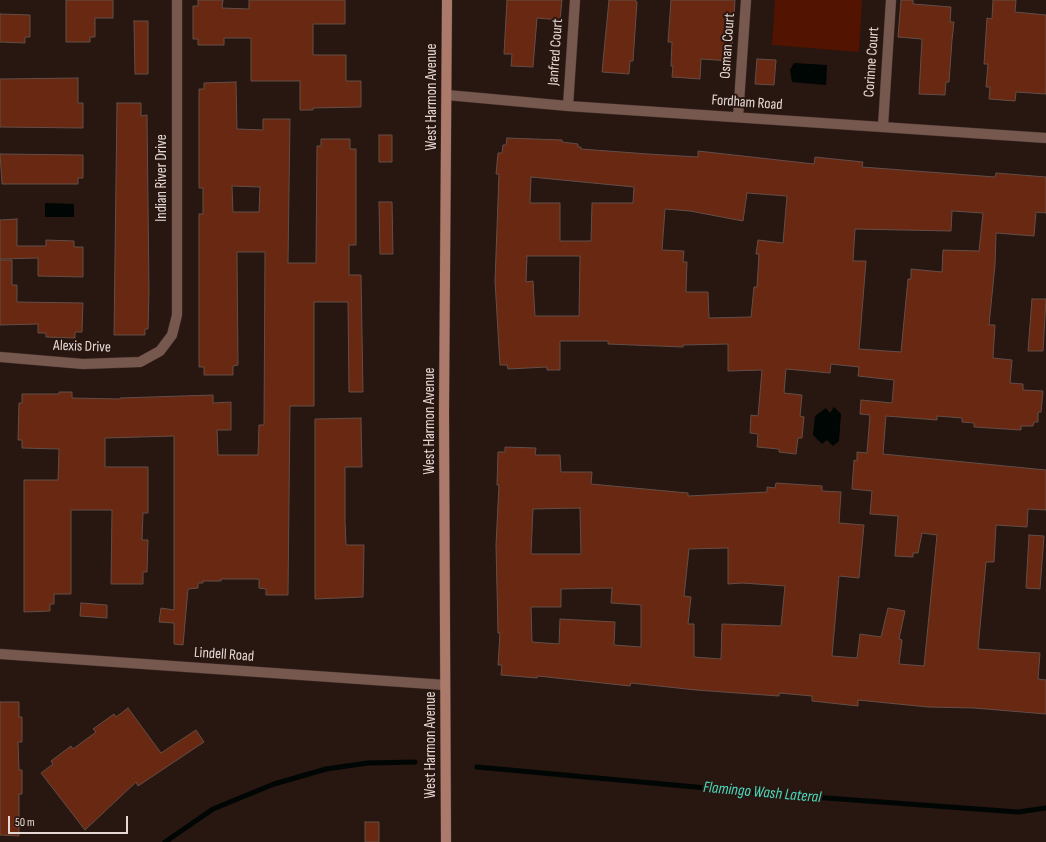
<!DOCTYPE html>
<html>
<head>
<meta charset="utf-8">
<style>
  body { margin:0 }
  #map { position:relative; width:1046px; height:842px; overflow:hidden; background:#281610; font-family:"Sofia Sans Condensed",sans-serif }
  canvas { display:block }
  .scale { position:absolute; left:8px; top:816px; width:120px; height:18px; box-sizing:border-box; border:2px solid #e6d9d5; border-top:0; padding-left:5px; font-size:12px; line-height:14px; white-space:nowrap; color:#e6d9d5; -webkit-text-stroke:3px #281610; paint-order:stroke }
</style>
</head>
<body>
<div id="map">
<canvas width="1046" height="842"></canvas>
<div class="scale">50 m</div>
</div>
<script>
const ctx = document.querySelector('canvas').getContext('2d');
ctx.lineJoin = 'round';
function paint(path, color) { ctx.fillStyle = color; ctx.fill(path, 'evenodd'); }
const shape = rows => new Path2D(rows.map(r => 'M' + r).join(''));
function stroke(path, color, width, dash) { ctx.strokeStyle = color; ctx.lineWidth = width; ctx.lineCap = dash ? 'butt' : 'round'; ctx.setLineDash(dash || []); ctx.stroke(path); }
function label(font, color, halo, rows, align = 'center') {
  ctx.font = font + ' "Sofia Sans Condensed",sans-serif'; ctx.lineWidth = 4; ctx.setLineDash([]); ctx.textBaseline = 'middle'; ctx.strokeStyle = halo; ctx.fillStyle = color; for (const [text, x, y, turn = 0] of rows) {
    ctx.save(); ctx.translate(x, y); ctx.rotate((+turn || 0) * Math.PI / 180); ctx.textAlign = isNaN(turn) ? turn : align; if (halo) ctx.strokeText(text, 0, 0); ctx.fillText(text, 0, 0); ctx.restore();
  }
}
const green = shape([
  [775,0,862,0,859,52,772,45]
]);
const water = shape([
  [794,63,827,65,826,85,792,82,790,70],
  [45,203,74,204,74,217,45,217],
  [834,407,841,414,839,441,833,446,827,440,822,444,813,435,815,416,826,408,830,413]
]);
const stream = shape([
  [477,767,772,794,1018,812,1046,808],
  [165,842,213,809,274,784,326,769,368,763,415,762]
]);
const building = shape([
  [66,0,113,0,113,18,95,18,95,37,90,37,90,42,66,42,66,0],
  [198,0,223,0,222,8,249,9,249,0,345,0,345,24,313,24,313,55,346,55,346,81,361,81,361,107,313,108,313,110,300,110,300,81,251,81,251,38,224,38,224,45,198,45,198,39,193,39,193,6,198,6,198,0],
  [507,0,562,0,560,20,537,18,533,67,511,66,512,54,504,54,507,0],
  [609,0,635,0,637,2,633,61,630,61,629,74,602,72,609,0],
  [671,0,735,0,731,61,701,59,700,79,672,77,673,66,671,66,672,42,668,42,671,0],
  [901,0,913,0,913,4,951,7,950,22,954,22,952,40,949,82,946,82,945,95,919,94,922,39,898,37,901,0],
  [993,0,1016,0,1015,12,1046,15,1046,94,1016,92,1015,101,989,99,990,87,986,87,988,64,984,64,987,18,992,19,993,0],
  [0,14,30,15,30,37,25,37,25,43,0,42,0,14],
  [134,21,148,21,148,74,135,74,134,21],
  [757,59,776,60,774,85,755,84,757,59],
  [78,78,78,103,83,103,83,128,0,127,0,79,78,78],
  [236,82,237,129,263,130,263,119,290,119,288,263,316,263,317,146,321,146,321,139,350,139,350,149,356,149,356,245,349,245,349,275,361,275,363,392,349,392,348,302,314,302,314,406,290,406,288,595,266,595,266,589,259,588,259,579,221,579,221,581,203,581,203,583,198,583,198,588,188,589,183,645,174,644,174,623,159,622,161,608,174,610,174,436,105,438,105,467,148,467,148,513,143,513,142,540,148,540,147,572,143,572,143,584,111,584,112,510,71,510,71,594,54,594,54,604,50,604,50,611,24,612,24,480,58,480,59,449,22,448,22,440,18,440,19,403,22,403,22,394,59,394,59,392,72,392,72,398,120,399,120,398,213,395,213,403,231,402,231,430,217,430,218,455,258,455,259,425,264,425,265,252,237,252,238,365,233,366,233,375,204,375,204,367,199,367,199,214,203,214,203,188,199,188,199,89,204,89,204,83,236,82],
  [232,186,260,187,259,212,233,212,232,186],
  [117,103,141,103,141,116,147,115,149,292,148,329,145,329,145,335,114,335,117,103],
  [379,135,392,135,392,162,379,162,379,135],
  [507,138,562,140,562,142,578,144,578,147,581,147,581,149,648,154,698,157,698,151,814,164,815,157,863,162,862,167,995,177,996,173,1046,177,1046,213,1036,212,1034,236,996,233,995,265,989,325,995,325,993,358,1012,360,1010,383,1023,384,1023,390,1043,391,1041,412,1038,412,1038,422,1034,422,1033,426,1021,426,1021,430,974,427,974,423,962,422,962,418,937,416,937,420,886,416,883,454,1046,470,1046,510,1028,509,1027,527,996,525,994,562,986,562,978,649,1040,653,1038,679,1046,680,1046,714,974,708,928,707,858,700,858,706,812,701,812,696,779,693,779,696,696,690,631,683,630,686,538,676,537,678,501,675,502,665,498,665,500,633,498,633,496,545,499,485,497,485,498,452,505,452,505,447,536,448,535,455,560,455,561,472,592,472,591,484,688,493,688,496,767,492,767,487,775,488,776,483,822,486,822,491,841,492,839,523,864,525,859,578,839,576,832,656,857,658,860,634,881,637,888,608,905,611,899,639,902,640,899,664,924,666,937,535,922,533,918,553,913,553,913,557,895,556,898,516,870,514,872,491,852,489,854,460,857,461,857,452,867,453,870,415,860,414,861,400,892,403,894,380,858,376,859,367,831,364,830,373,786,369,784,393,802,395,800,416,804,417,802,438,798,438,796,454,779,452,779,449,757,447,758,434,750,433,751,415,758,416,762,370,728,371,728,344,683,345,683,347,608,344,608,341,560,341,560,370,547,370,547,367,508,369,507,365,500,365,495,281,499,174,496,174,498,153,502,153,503,145,506,145,507,138],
  [531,177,634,187,633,203,592,203,591,241,560,241,560,203,530,203,531,177],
  [747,193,787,196,783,243,758,240,756,254,759,254,757,287,754,287,751,317,709,318,708,292,686,292,687,262,683,262,684,251,662,250,665,209,690,211,743,221,747,193],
  [952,211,983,213,979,251,943,250,942,272,911,269,911,279,908,279,901,352,859,349,866,261,853,261,855,229,951,231,952,211],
  [527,256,580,256,579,316,535,316,533,281,526,282,527,256],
  [580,508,581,554,531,554,533,509,580,508],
  [728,548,728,584,742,583,785,586,781,626,722,624,721,659,694,657,694,624,688,624,691,597,684,596,689,549,728,548],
  [612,588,611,603,641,605,641,647,614,645,615,622,560,619,559,644,532,642,531,607,561,607,561,589,612,588],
  [0,154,83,155,83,178,78,178,78,184,2,184,0,154],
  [379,202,392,202,393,254,380,254,379,202],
  [17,219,17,246,46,246,46,240,74,241,74,247,83,247,83,277,38,276,38,258,0,259,0,220,17,219],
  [0,260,12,260,12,285,17,285,17,302,83,303,82,332,75,332,75,338,46,337,46,333,38,333,38,324,0,325,0,260],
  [1032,299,1046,299,1043,351,1028,351,1032,299],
  [361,418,362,467,345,467,345,521,346,545,364,545,363,597,315,599,315,419,361,418],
  [1029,535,1044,536,1040,589,1026,588,1029,535],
  [81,603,107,605,107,618,80,616,81,603],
  [0,702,19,702,19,717,22,717,22,742,18,742,19,770,22,770,22,794,19,794,19,836,0,835,0,702],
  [128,708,161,753,196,730,204,742,138,786,136,782,85,830,41,773,53,764,51,761,71,746,73,749,96,732,93,729,114,714,116,717,128,708],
  [365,822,379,822,379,842,365,842,365,822]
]);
const minor = shape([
  [447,95,568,106,1046,138],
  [568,106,575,0],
  [738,117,746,0],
  [883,126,891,0],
  [0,357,83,364,140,362,160,351,172,335,177,315,177,0]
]);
const tertiary = shape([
  [0,654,445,685]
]);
const secondary = shape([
  [446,842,444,412,447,0]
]);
const streetNames = [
  ["Osman Court",728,46,-86],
  ["Janfred Court",556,52,-86],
  ["Corinne Court",872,62,-86],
  ["West Harmon Avenue",432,97,-90],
  ["Fordham Road",747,103,4],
  ["Indian River Drive",162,178,-90],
  ["Alexis Drive",82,347,2],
  ["West Harmon Avenue",430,421,-90],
  ["Lindell Road",224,655,4],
  ["West Harmon Avenue",431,745,-90]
];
const waterNames = [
  ["Flamingo Wash Lateral",762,793,5]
];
paint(green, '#521300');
paint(water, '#000604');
stroke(stream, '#000604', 5);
paint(building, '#692811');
stroke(building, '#634e47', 1);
stroke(minor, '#43312c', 11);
stroke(tertiary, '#43312c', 11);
stroke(secondary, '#43312c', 11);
stroke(minor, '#77584e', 10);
stroke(tertiary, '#77584e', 10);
stroke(secondary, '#ac7a6a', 10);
label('15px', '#e6d9d5', '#281610', streetNames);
label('italic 16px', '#49dbbf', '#281610', waterNames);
</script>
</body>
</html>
